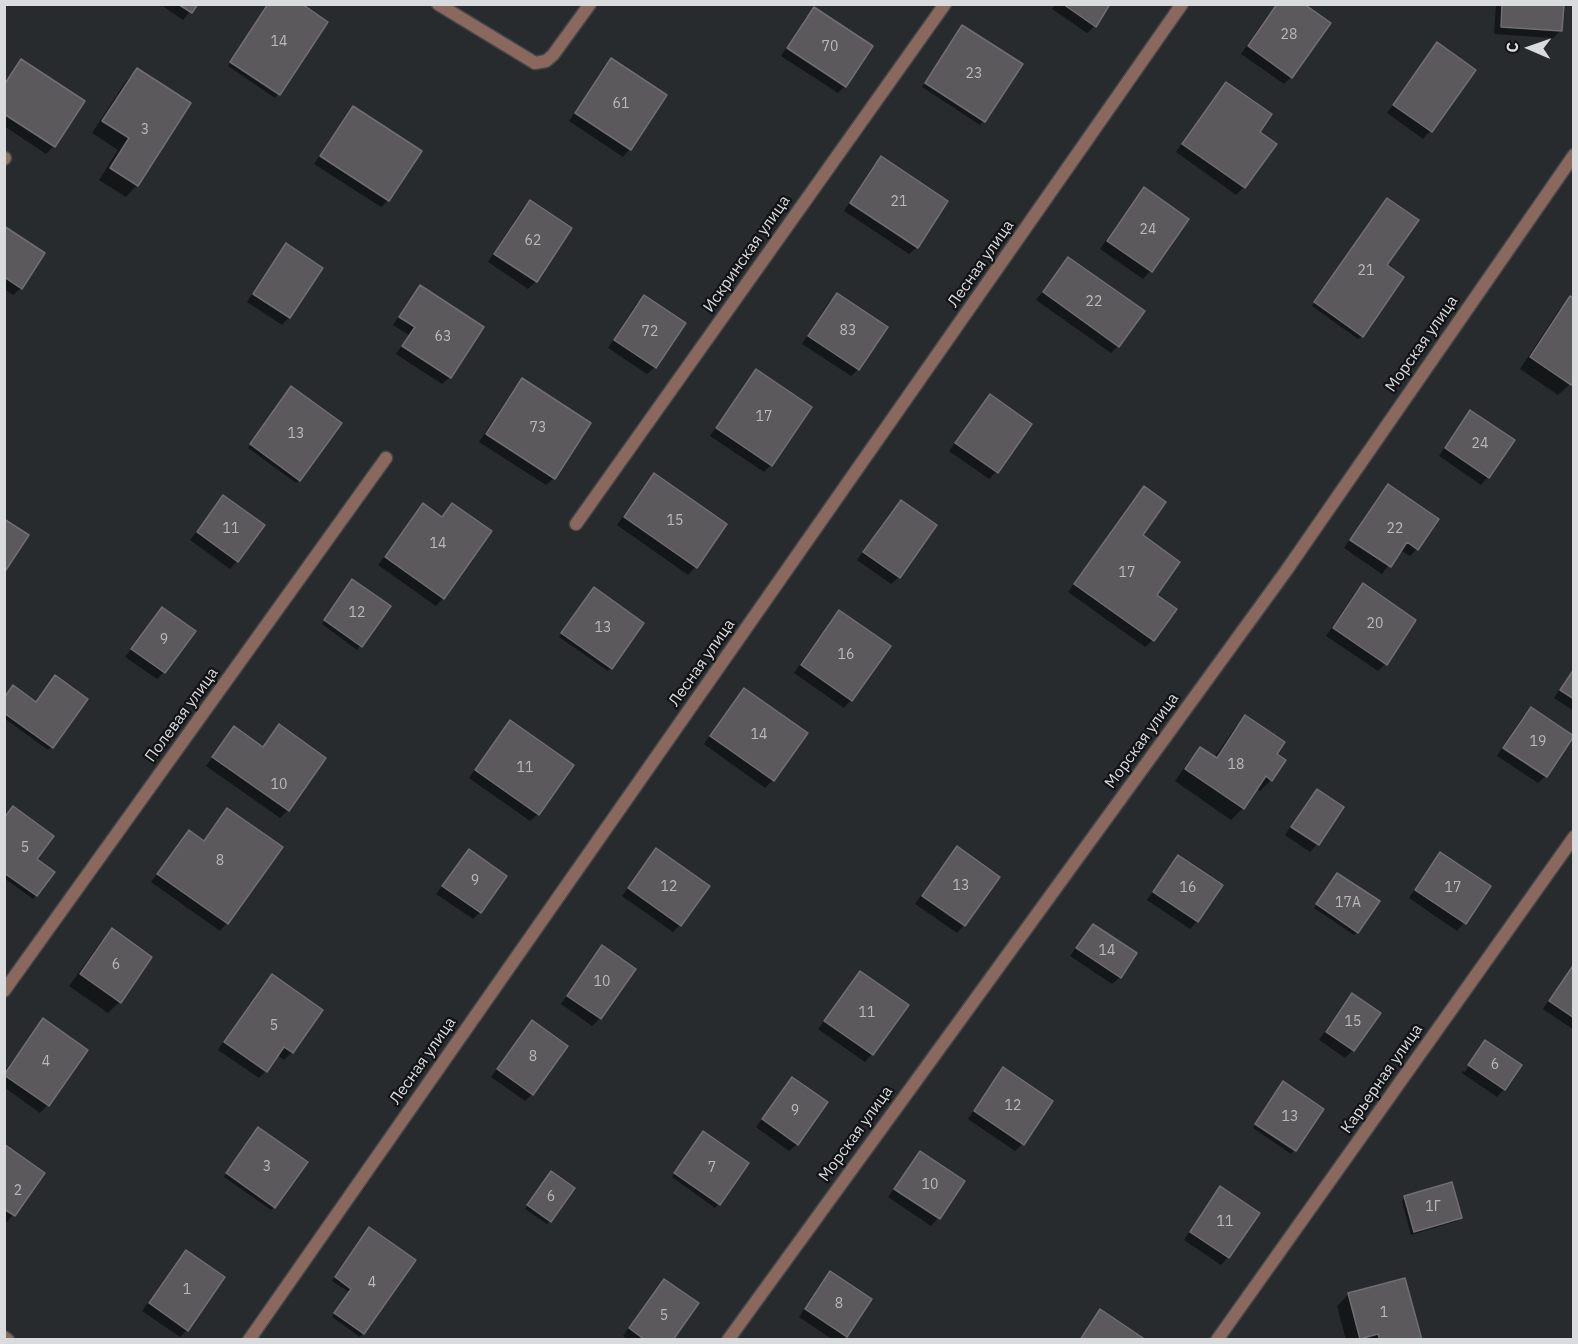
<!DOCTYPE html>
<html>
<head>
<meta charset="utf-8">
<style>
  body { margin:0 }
  #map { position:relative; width:1578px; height:1344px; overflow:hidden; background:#272b2e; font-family:"IBM Plex Sans",sans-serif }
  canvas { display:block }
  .frame { position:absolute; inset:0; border:6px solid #d9dbdd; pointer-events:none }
  .north { position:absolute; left:1500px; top:18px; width:60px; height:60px; -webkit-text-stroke:4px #111314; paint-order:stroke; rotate:272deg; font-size:16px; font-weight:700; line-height:24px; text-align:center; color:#d9dbdd }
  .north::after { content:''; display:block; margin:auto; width:21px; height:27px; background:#d9dbdd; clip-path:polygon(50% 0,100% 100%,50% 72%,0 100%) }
</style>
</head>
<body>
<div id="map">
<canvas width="1578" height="1344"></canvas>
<div class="frame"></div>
<div class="north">С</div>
</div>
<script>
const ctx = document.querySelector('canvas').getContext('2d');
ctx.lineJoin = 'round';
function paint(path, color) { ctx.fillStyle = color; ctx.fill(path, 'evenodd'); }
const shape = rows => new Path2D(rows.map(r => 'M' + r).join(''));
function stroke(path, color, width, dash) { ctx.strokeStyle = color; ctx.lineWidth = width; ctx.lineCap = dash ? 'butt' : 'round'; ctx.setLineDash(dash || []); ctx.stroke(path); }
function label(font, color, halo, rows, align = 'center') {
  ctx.font = font + ' "IBM Plex Sans",sans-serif'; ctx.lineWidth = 4.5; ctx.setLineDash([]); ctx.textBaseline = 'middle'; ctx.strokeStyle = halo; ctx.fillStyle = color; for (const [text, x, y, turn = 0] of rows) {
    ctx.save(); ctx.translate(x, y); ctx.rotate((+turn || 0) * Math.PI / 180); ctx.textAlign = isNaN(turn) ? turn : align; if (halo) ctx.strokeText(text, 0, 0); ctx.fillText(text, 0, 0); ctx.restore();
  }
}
const shadow = shape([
  [160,4,196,4,183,20],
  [269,4,326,22,275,98,228,66],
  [1055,4,1109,4,1095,26,1087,33,1052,9],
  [1276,4,1301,4,1291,77,1284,84,1241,54],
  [1496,4,1562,4,1561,30,1553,38,1494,34],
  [814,9,845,86,838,93,781,56,806,17],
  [959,30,1021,65,980,125,922,87],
  [1437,44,1474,70,1430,131,1423,139,1387,113,1430,51],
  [611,60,630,149,623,157,569,121,604,67],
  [21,61,83,101,54,146,46,154,4,126,4,83],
  [137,70,137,185,126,197,99,180,118,150,92,133,126,81],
  [1226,84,1258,132,1244,187,1236,195,1176,152,1219,91],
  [353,107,388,200,381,207,314,164,346,115],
  [881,158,917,247,909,254,844,211,873,166],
  [1144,189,1187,220,1150,271,1143,279,1100,249,1136,197],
  [530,202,570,228,536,281,528,289,488,262,522,209],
  [1384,203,1385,265,1362,336,1358,339,1312,306],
  [4,228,21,288,13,295,4,289],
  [286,245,289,317,282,325,247,302,279,253],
  [1068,259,1118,346,1111,353,1036,300],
  [420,287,450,377,442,384,396,354,409,335,393,325,413,295],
  [837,295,858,369,851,376,802,344,829,302],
  [644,297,655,367,647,374,608,348,636,304],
  [1571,298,1570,384,1558,395,1520,369,1559,310],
  [756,370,771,465,764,472,710,436,749,378],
  [522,380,554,478,546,485,479,442,515,387],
  [288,392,299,480,296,483,248,448],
  [990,396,996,472,989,479,949,451,983,403],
  [1471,412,1488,477,1481,485,1439,456,1463,420],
  [654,474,725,525,695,567,688,575,617,525,647,482],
  [1388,486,1417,549,1410,556,1400,550,1382,574,1344,548,1380,494],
  [1144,488,1141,536,1155,595,1153,640,1145,647,1068,592,1136,495],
  [224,497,237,561,230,569,190,540],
  [901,502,899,577,891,584,857,560,893,509],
  [423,505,441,518,452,505,443,598,436,606,378,565,416,513],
  [349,585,388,607,357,650,322,624],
  [1363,585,1385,664,1378,671,1326,636,1355,593],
  [591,592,611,668,608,671,559,637],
  [162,609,164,672,157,679,125,657],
  [839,612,889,647,851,700,844,708,794,673,832,619],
  [1574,668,1574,711,1554,698],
  [744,690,773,780,765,788,704,744,737,698],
  [4,699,51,747,48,750,4,718],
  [1531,709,1546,776,1538,783,1497,756,1523,716],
  [1245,717,1275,754,1271,780,1260,791,1256,789,1243,808,1231,820,1175,781,1189,761,1200,749,1214,758,1234,729],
  [510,722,538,814,530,821,469,778,503,730],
  [279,726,324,758,288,810,280,818,206,766,234,728,262,747],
  [1317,791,1342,808,1317,844,1310,852,1285,835,1310,798],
  [227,810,227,923,220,931,151,882,189,832,203,842],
  [4,819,35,860,53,872,33,899,4,878],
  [957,848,964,925,957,933,915,904,950,855],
  [469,850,480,912,473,919,436,894],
  [656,850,680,925,673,932,622,896],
  [1440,853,1489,886,1464,923,1457,931,1409,898,1433,861],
  [1179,857,1221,885,1197,921,1190,929,1147,900,1171,864],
  [1334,878,1357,932,1354,935,1314,908],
  [1093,925,1120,977,1112,984,1070,956],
  [112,930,119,1002,108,1013,69,986,101,942],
  [603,947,634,970,600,1018,592,1026,561,1004,595,955],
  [1574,962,1574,1030,1543,1009],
  [860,973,872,1054,865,1062,818,1029],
  [272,976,292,1052,284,1060,277,1055,267,1070,225,1040,264,983],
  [1353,995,1378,1013,1353,1050,1345,1058,1319,1040,1345,1002],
  [43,1020,86,1050,47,1105,40,1113,4,1087,4,1072],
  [532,1022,532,1094,525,1101,491,1077,524,1030],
  [223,1042,265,1072,259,1078,218,1050],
  [1485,1042,1504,1089,1497,1097,1462,1073,1463,1071,1465,1072,1481,1048,1479,1048],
  [1003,1069,1022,1144,1015,1151,968,1119,996,1077],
  [793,1079,797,1144,789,1151,756,1127],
  [1280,1087,1322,1109,1291,1154,1253,1128],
  [255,1132,274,1207,271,1210,224,1177],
  [700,1136,747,1163,715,1208,672,1177],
  [4,1146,43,1173,13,1215,6,1223,4,1221],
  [920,1152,963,1181,938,1218,931,1226,888,1197,913,1160],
  [548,1176,550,1221,547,1224,525,1209],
  [1221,1188,1257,1213,1228,1257,1221,1265,1184,1240,1213,1196],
  [1405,1197,1461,1218,1457,1221,1411,1235,1402,1201],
  [366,1232,414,1261,360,1337,332,1317,349,1292,332,1281],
  [186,1252,187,1330,180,1337,142,1311,179,1259],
  [831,1273,846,1336,842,1340,833,1340,799,1317,823,1281],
  [1404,1279,1420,1340,1346,1340,1337,1306,1348,1295],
  [664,1281,671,1340,628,1340,623,1336,657,1288],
  [1100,1311,1143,1340,1079,1340]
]);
const building = shape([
  [178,4,198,4,192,13,178,4],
  [268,4,302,4,328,22,280,95,230,62,268,4],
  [1063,4,1110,4,1096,27,1063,4],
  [1277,4,1304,4,1331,23,1292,78,1248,46,1277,4],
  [1502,4,1564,4,1562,31,1501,27,1502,4],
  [814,7,873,46,846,87,787,48,814,7],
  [962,25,1023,64,985,122,925,83,962,25],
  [1437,42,1476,70,1432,132,1393,105,1437,42],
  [611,58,667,95,631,150,575,113,611,58],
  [21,59,85,101,55,147,4,114,4,85,21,59],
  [137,68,191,103,138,186,110,168,129,138,102,121,137,68],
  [1226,82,1272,114,1260,132,1277,144,1245,188,1182,144,1226,82],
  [353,106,422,151,389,201,320,156,353,106],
  [881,156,948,201,918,248,850,203,881,156],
  [1144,187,1189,219,1152,272,1107,241,1144,187],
  [1387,198,1419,220,1387,265,1404,277,1363,337,1314,302,1387,198],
  [530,200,572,228,537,282,494,254,530,200],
  [4,226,45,253,22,289,4,277,4,226],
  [286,243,323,268,290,318,253,294,286,243],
  [1068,257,1145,311,1119,347,1043,292,1068,257],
  [420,285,484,327,451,378,402,346,415,327,399,317,420,285],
  [837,293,888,327,859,370,808,336,837,293],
  [644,295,686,323,656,368,614,340,644,295],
  [1570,296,1574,298,1574,381,1571,385,1530,357,1570,296],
  [756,369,812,407,772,466,716,428,756,369],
  [522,378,591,423,555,479,486,434,522,378],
  [291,386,342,423,300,481,250,444,291,386],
  [990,394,1032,424,998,473,955,443,990,394],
  [1470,410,1515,440,1489,478,1445,448,1470,410],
  [654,473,727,524,697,568,624,517,654,473],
  [1388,484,1439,519,1418,550,1407,542,1391,567,1350,540,1388,484],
  [1144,486,1166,502,1143,535,1180,562,1157,595,1177,609,1154,641,1074,584,1144,486],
  [223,495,265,525,238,562,197,532,223,495],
  [901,500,937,525,900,578,863,552,901,500],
  [423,503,442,517,452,503,492,531,444,599,385,557,423,503],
  [4,519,29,535,4,573,4,519],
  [352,579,391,606,362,647,324,620,352,579],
  [1363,583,1416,620,1387,665,1333,628,1363,583],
  [594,587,644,623,612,669,561,633,594,587],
  [162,607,196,631,165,673,131,649,162,607],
  [839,610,891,646,852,701,801,665,839,610],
  [1574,669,1574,699,1560,690,1574,669],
  [55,675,88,699,53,748,4,713,4,698,13,685,36,702,55,675],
  [744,688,808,733,774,781,710,736,744,688],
  [1531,707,1574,736,1547,777,1503,748,1531,707],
  [1245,715,1285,742,1277,754,1286,760,1272,781,1266,776,1244,809,1185,769,1200,747,1217,758,1245,715],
  [510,720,574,765,539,815,475,770,510,720],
  [279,724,326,758,289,811,212,757,234,726,263,747,279,724],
  [1317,789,1344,807,1319,845,1291,827,1317,789],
  [13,806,54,836,37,859,55,872,37,896,4,873,4,818,13,806],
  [227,808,283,847,228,924,157,874,189,830,204,841,227,808],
  [957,846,1000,877,965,926,922,896,957,846],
  [656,848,710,886,681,926,628,888,656,848],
  [469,849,507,876,481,913,442,886,469,849],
  [1440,852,1491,886,1466,924,1415,890,1440,852],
  [1178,855,1223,885,1198,922,1153,892,1178,855],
  [1337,873,1380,901,1358,933,1316,904,1337,873],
  [1093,924,1137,953,1121,978,1076,948,1093,924],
  [112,928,152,957,121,1003,80,974,112,928],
  [602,945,636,969,601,1019,567,996,602,945],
  [1574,964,1574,1018,1549,1001,1574,964],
  [860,971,909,1005,873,1055,824,1021,860,971],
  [272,974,323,1010,293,1053,284,1047,267,1072,224,1042,272,974],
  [1352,993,1381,1013,1354,1051,1326,1032,1352,993],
  [43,1018,88,1050,49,1106,4,1075,43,1018],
  [532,1020,568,1046,533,1095,497,1069,532,1020],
  [1485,1040,1522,1065,1505,1090,1468,1065,1485,1040],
  [1003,1067,1053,1101,1024,1145,974,1111,1003,1067],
  [792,1077,828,1102,798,1145,762,1119,792,1077],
  [1283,1081,1324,1109,1296,1151,1255,1124,1283,1081],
  [258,1127,308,1162,275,1208,226,1173,258,1127],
  [703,1131,749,1163,720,1205,674,1173,703,1131],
  [4,1144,45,1173,15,1216,4,1209,4,1144],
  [920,1151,965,1181,940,1219,894,1189,920,1151],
  [551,1171,575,1188,551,1222,527,1205,551,1171],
  [1452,1182,1462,1218,1414,1232,1404,1196,1452,1182],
  [1220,1186,1260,1213,1229,1258,1190,1232,1220,1186],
  [369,1227,416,1260,364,1334,334,1313,351,1289,335,1277,369,1227],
  [186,1250,225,1277,188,1331,149,1303,186,1250],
  [830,1271,872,1299,847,1337,805,1309,830,1271],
  [1405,1278,1422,1340,1380,1340,1378,1334,1360,1339,1348,1293,1405,1278],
  [664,1279,699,1303,673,1340,645,1340,629,1328,664,1279],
  [1100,1309,1146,1340,1080,1340,1100,1309]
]);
const minor = shape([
  [438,4,535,63,546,61,553,55,590,4],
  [4,159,5,158],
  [576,524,945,4],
  [4,991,386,458],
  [4,1337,8,1340],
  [249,1340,1182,4],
  [728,1340,1286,571,1574,155],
  [1217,1340,1574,837]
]);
const numberNames = [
  ["28",1289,35],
  ["14",279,42],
  ["70",830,47],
  ["23",974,74],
  ["61",621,104],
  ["3",145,130],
  ["21",899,202],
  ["24",1148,230],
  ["62",533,241],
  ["21",1366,271],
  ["22",1094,302],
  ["83",848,331],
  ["72",650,332],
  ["63",443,337],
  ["17",764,417],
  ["73",538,428],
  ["13",296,434],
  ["24",1480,444],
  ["15",675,521],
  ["11",231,529],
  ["22",1395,529],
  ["14",438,544],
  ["17",1127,573],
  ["12",357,613],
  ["20",1375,624],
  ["13",603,628],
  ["9",164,640],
  ["16",846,655],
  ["14",759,735],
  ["19",1538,742],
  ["18",1236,765],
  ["11",525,768],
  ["10",279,785],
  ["5",25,848],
  ["8",220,861],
  ["9",475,881],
  ["13",961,886],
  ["12",669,887],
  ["16",1188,888],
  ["17",1453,888],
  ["17А",1348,903],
  ["14",1107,951],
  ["6",116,965],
  ["10",602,982],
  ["11",867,1013],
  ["15",1353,1022],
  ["5",274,1026],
  ["8",533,1057],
  ["4",46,1062],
  ["6",1495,1065],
  ["12",1013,1106],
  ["9",795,1111],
  ["13",1290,1117],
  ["3",267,1167],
  ["7",712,1168],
  ["10",930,1185],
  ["2",18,1191],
  ["6",551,1197],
  ["1Г",1433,1207],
  ["11",1225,1222],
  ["4",372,1283],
  ["1",187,1290],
  ["8",839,1304],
  ["1",1384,1313],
  ["5",664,1316]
];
const streetNames = [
  ["Искринская улица",747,254,-55],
  ["Лесная улица",981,264,-55],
  ["Морская улица",1422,344,-55],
  ["Лесная улица",702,663,-55],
  ["Полевая улица",182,715,-54],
  ["Морская улица",1142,741,-54],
  ["Лесная улица",423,1061,-55],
  ["Карьерная улица",1382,1079,-55],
  ["Морская улица",856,1134,-54]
];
paint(shadow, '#0007');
paint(building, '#5c595d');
stroke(building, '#716e73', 1.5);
stroke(minor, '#43474a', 15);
stroke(minor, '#8a685e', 12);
label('14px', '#bababd', null, numberNames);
label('16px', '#d9dbdd', '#111314', streetNames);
</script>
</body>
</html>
